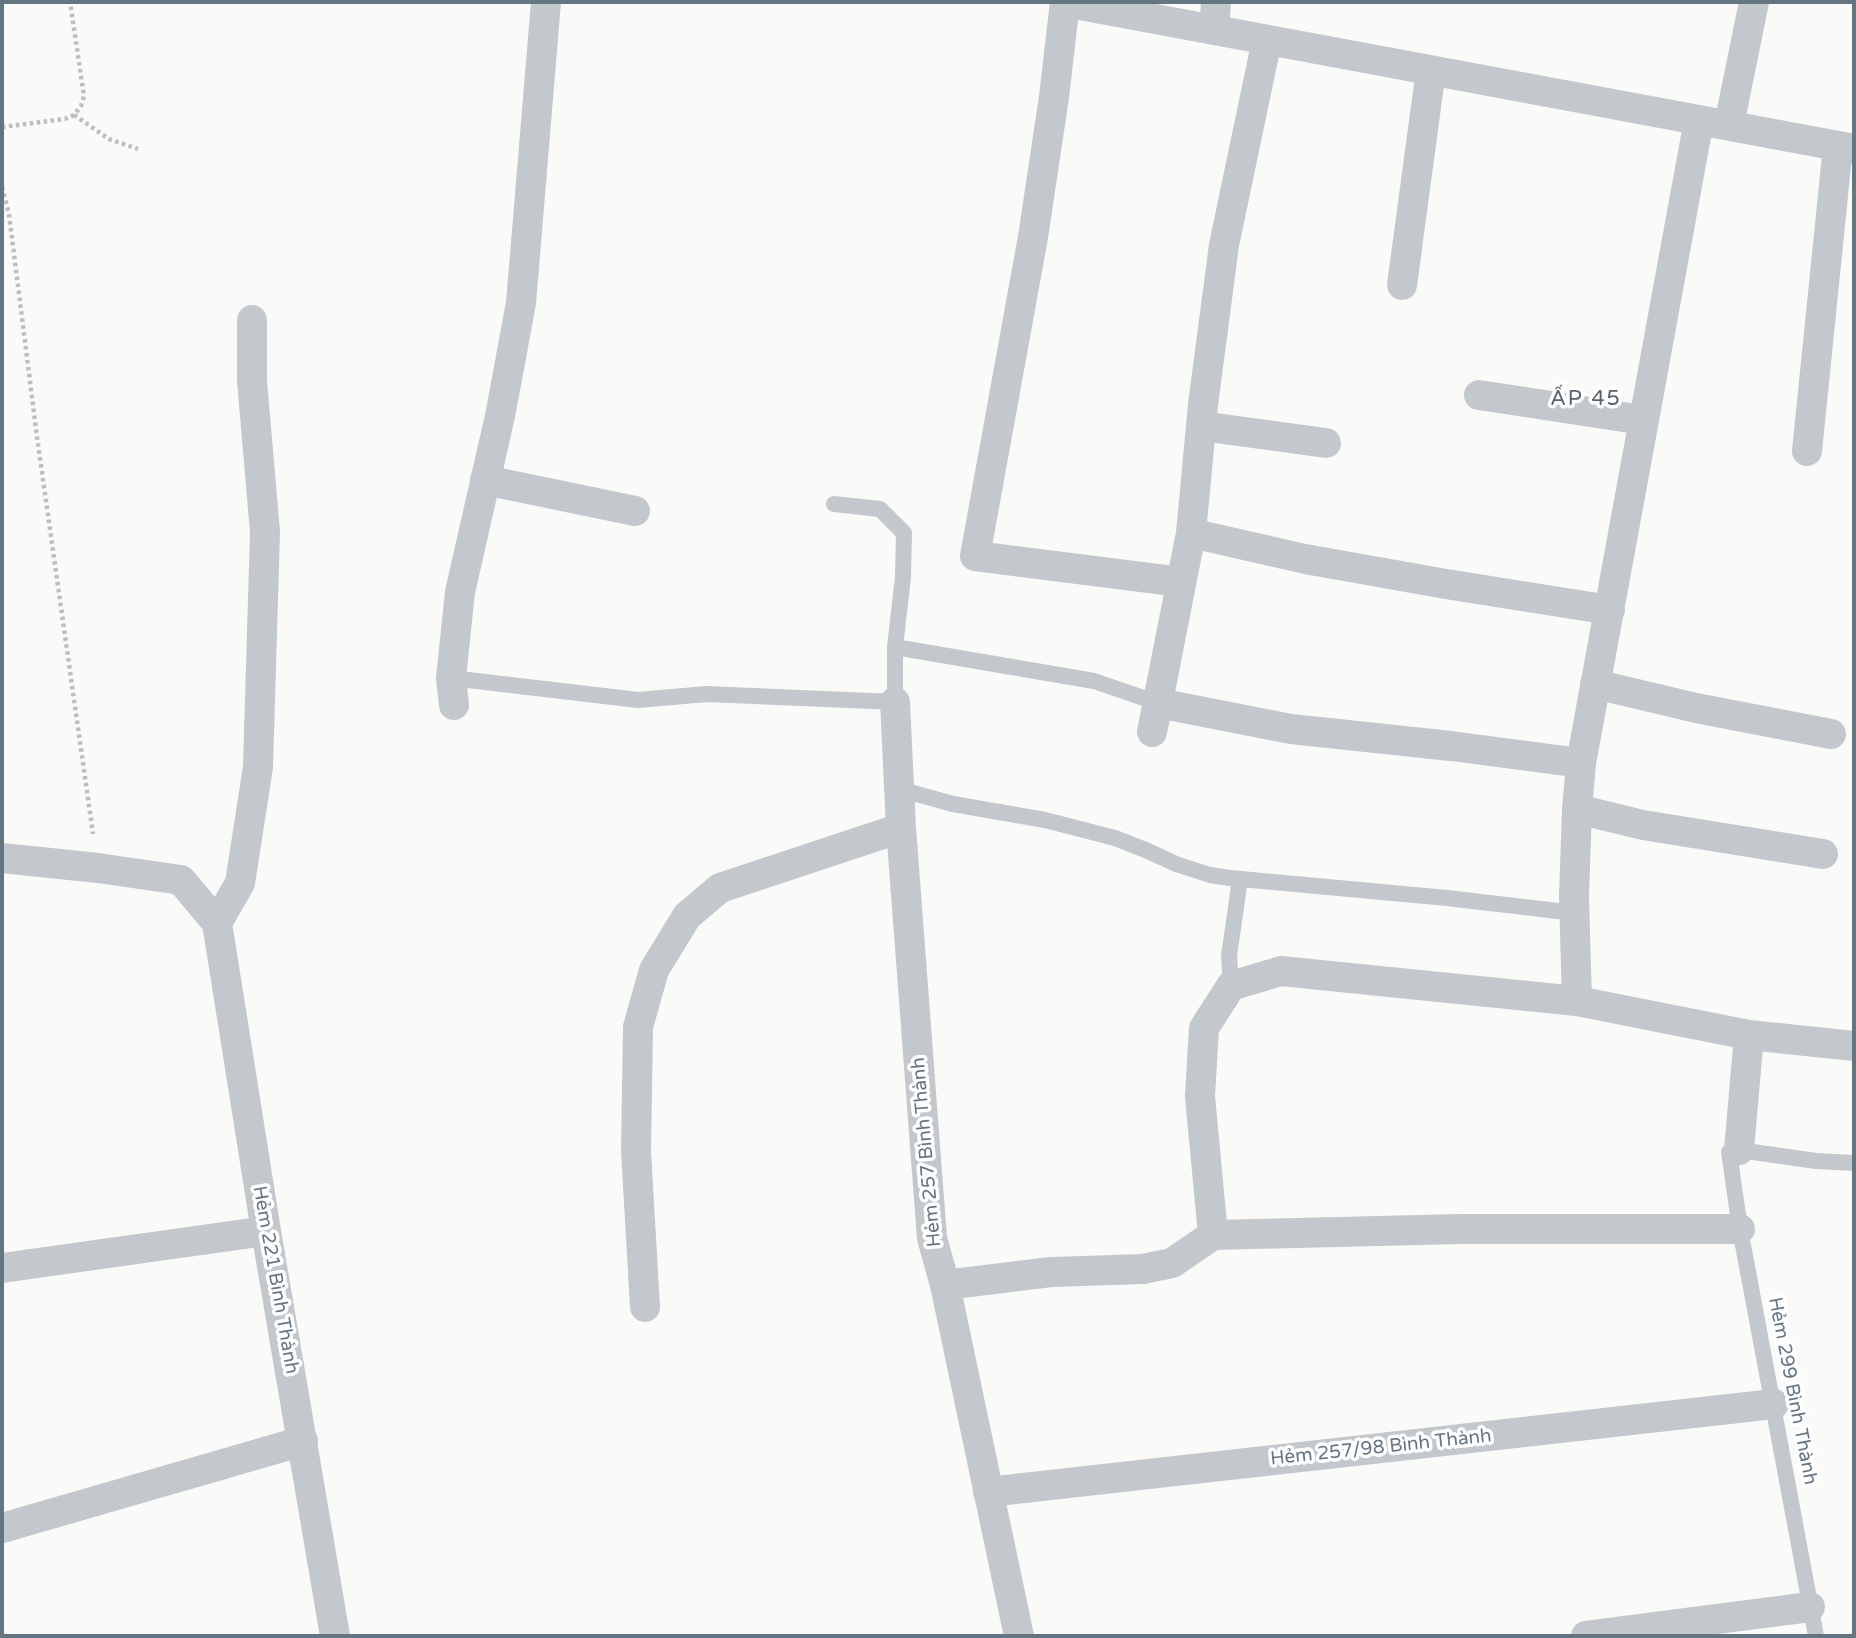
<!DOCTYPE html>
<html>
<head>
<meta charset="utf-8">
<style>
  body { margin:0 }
  #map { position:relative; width:1856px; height:1638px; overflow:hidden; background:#fafaf8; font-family:"Varela Round",sans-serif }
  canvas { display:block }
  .frame { position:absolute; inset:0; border:4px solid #657683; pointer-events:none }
</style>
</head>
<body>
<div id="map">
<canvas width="1856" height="1638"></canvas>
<div class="frame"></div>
</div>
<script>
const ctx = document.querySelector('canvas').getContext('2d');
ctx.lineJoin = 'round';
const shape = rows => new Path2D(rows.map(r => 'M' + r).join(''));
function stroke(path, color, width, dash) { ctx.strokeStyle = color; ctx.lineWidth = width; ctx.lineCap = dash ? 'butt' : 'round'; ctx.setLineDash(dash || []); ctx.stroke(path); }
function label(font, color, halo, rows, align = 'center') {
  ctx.font = font + ' "Varela Round",sans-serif'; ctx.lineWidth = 7; ctx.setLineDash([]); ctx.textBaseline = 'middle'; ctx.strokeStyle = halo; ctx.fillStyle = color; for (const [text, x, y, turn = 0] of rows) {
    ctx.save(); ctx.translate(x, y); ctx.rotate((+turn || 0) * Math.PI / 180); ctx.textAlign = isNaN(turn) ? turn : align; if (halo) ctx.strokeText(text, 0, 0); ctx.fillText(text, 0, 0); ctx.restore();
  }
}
const path = shape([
  [74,115,109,139,138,149],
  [2,127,65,119,74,115,81,106,84,96,70,2],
  [2,187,9,214,37,437,93,834]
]);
const service = shape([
  [895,647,1094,681,1158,703],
  [451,678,638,700,707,694,895,702,895,647,903,577,904,533,880,509,834,504],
  [899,789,953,804,1045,820,1115,838,1148,851,1176,864,1210,875,1230,878,1447,898,1575,913],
  [1231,986,1229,956,1240,879],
  [1816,1636,1740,1229,1729,1152,1739,1150,1816,1161,1854,1163]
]);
const minor = shape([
  [1064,2,1854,149],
  [1065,2,1054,97,1033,237,975,556,1181,582],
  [1214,30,1216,2],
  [1699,120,1581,763,1577,809,1574,897,1577,1001,1749,1035,1739,1150],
  [1729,125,1754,2],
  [1402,285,1431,70],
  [1479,395,1643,420],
  [1201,426,1326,443],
  [1807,451,1838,146],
  [485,480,635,511],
  [1191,533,1305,559,1446,584,1610,610],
  [1595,684,1696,708,1831,734],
  [895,702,901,828,932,1238,945,1285,1019,1636],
  [1158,703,1291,729,1451,746,1581,763],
  [454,705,451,678,460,592,500,416,521,303,546,2],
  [1152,732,1191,533,1203,405,1224,245,1267,40],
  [1577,809,1643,825,1823,854],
  [2,858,98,868,181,880,217,923],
  [217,923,266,1231,335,1636],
  [217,923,240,883,258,767,265,532,252,381,252,320],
  [1749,1035,1854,1046],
  [1213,1235,1200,1096,1204,1028,1231,986,1281,971,1577,1001],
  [2,1268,266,1231],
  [945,1285,1051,1272,1143,1269,1172,1263,1213,1235,1461,1229,1740,1229],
  [645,1307,636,1151,638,1027,654,970,687,916,720,888,901,828],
  [988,1492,1774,1404],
  [2,1528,303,1441],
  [1586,1636,1810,1607]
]);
const streetNames = [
  ["Hẻm 257 Bình Thành",927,1152,-95],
  ["Hẻm 221 Bình Thành",275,1280,80],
  ["Hẻm 299 Bình Thành",1792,1391,79],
  ["Hẻm 257/98 Bình Thành",1381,1448,-6]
];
const neighbourhoodNames = [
  ["ẤP 45",1586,399]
];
stroke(path, '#bbbfc2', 4.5, [3.5, 3.5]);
stroke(service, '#c3c8cc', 16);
stroke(minor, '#c3c8cc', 30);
label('19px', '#657683', '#fff', streetNames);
ctx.letterSpacing = '2px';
label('21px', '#57646e', '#fff', neighbourhoodNames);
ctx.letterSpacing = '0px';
</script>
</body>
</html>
